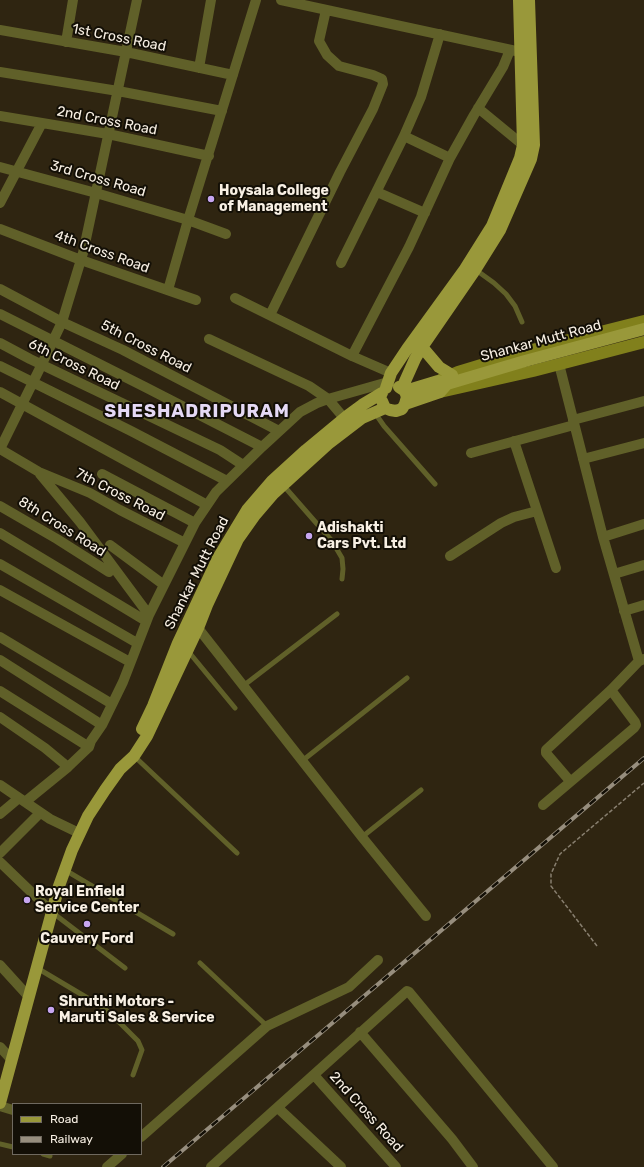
<!DOCTYPE html>
<html>
<head>
<meta charset="utf-8">
<style>
  body { margin:0 }
  #map { position:relative; width:644px; height:1167px; overflow:hidden; background:#2f2511; font-family:Rubik,sans-serif }
  canvas { display:block }
  .legend { position:absolute; left:12px; top:1103px; width:130px; height:52px; box-sizing:border-box; background:#130f06; border:1px solid #6f695f; margin:0; padding:5px 7px; list-style:none; font-size:12px; color:#f8f0e4 }
  .legend li { display:flex; align-items:center; gap:8px; height:20px }
  .legend b { width:20px; border:1px solid #6f695f }
</style>
</head>
<body>
<div id="map">
<canvas width="644" height="1167"></canvas>
<ul class="legend">
<li><b style="height:5px;background:#99983a"></b>Road</li>
<li><b style="height:5px;background:#978e7e"></b>Railway</li>
</ul>
</div>
<script>
const ctx = document.querySelector('canvas').getContext('2d');
ctx.lineJoin = 'round';
const shape = rows => new Path2D(rows.map(r => 'M' + r).join(''));
function stroke(path, color, width, dash) { ctx.strokeStyle = color; ctx.lineWidth = width; ctx.lineCap = dash ? 'butt' : 'round'; ctx.setLineDash(dash || []); ctx.stroke(path); }
function label(font, color, halo, rows, align = 'center') {
  ctx.font = font + ' Rubik,sans-serif'; ctx.lineWidth = 4; ctx.setLineDash([]); ctx.textBaseline = 'middle'; ctx.strokeStyle = halo; ctx.fillStyle = color; for (const [text, x, y, turn = 0] of rows) {
    ctx.save(); ctx.translate(x, y); ctx.rotate((+turn || 0) * Math.PI / 180); ctx.textAlign = isNaN(turn) ? turn : align; if (halo) ctx.strokeText(text, 0, 0); ctx.fillText(text, 0, 0); ctx.restore();
  }
}
const path = shape([
  [597,946,551,886,551,874,560,854,644,783]
]);
const lane = shape([
  [476,270,494,283,506,294,515,306,522,322],
  [375,413,384,426,435,484],
  [283,485,332,541,342,558,343,569,342,579],
  [188,651,235,708],
  [243,686,337,614],
  [134,756,237,853],
  [302,761,407,678],
  [362,837,421,790],
  [65,870,173,934],
  [53,913,125,968],
  [200,963,267,1026],
  [37,968,101,1006,113,1016,138,1041,142,1050,133,1075],
  [0,1144,13,1147],
  [43,1154,50,1156]
]);
const street = shape([
  [281,0,516,51],
  [0,30,126,52,233,75],
  [66,42,73,0],
  [199,68,211,0],
  [0,72,118,91,222,111],
  [478,108,523,145],
  [0,116,108,134,209,156],
  [404,136,450,158],
  [0,167,96,193,188,220,226,234],
  [377,192,425,213],
  [0,203,42,123],
  [0,229,81,260,196,300],
  [341,263,404,136,421,97,440,34],
  [0,289,62,322,123,350,279,431],
  [168,290,188,220,256,0],
  [235,298,352,356,391,373],
  [0,314,145,387,262,447],
  [270,315,340,172,373,109,383,84,382,79,373,75,339,66,327,55,319,41,326,10],
  [209,339,309,386,328,399,344,418],
  [0,343,30,359,220,450,243,465],
  [352,356,409,247,450,158,474,115,503,67,510,50],
  [559,364,603,537,639,661],
  [0,366,131,431,227,481],
  [0,392,207,505],
  [573,420,644,401],
  [514,441,556,568],
  [0,449,39,370,62,322,83,253,137,0],
  [0,449,39,472,90,493,120,510,185,543],
  [471,453,574,425],
  [583,459,644,443],
  [40,474,80,522,149,615],
  [102,474,195,523],
  [0,506,57,539,109,572],
  [0,533,146,621],
  [603,537,644,524],
  [110,545,164,585],
  [450,556,501,523,514,517,537,511],
  [0,564,137,643],
  [614,574,644,565],
  [0,590,130,662],
  [624,611,644,605],
  [198,628,362,837,426,916],
  [0,637,112,704],
  [0,660,102,725],
  [0,691,89,747],
  [0,717,45,748,68,767],
  [570,781,546,753,546,750,611,690,639,661,644,659],
  [0,785,50,819,79,833],
  [25,802,68,767,89,747,91,741,102,725,123,682,149,615,195,523,216,492,262,447,300,412,317,403,328,399,388,382],
  [543,805,634,728,636,725,635,722,611,690],
  [0,814,19,798],
  [0,853,40,813],
  [0,862,53,913],
  [0,965,29,997],
  [360,1032,452,1139,473,1167],
  [0,1047,11,1059],
  [314,1075,396,1167],
  [0,1106,13,1110],
  [278,1108,341,1167],
  [141,1137,267,1026,349,987,378,960],
  [107,1167,122,1154],
  [211,1167,407,991,409,992,553,1167]
]);
const secondary = shape([
  [442,379,458,372,491,362,557,343,644,321],
  [440,392,533,371,644,342]
]);
const primary = shape([
  [422,347,439,367,452,375],
  [399,387,405,391,407,397,405,404],
  [386,388,391,373,407,349,465,269,492,226,520,158,523,145,519,0],
  [402,388,415,359,422,347,475,270,500,230,531,159,534,145,529,0],
  [405,391,438,381,447,384,525,361,644,329],
  [382,401,385,408,390,410,396,411,402,409,405,404,440,392,447,384],
  [142,729,153,706,178,643,218,558,247,510,272,481,306,450,347,416,362,405,382,393],
  [0,1103,59,886,72,850,88,816,105,790,120,769,134,756,147,736,198,628,207,605,238,539,255,515,273,494,328,444,362,418,385,408]
]);
const rail = shape([
  [163,1167,644,758]
]);
const markers = [
  [211,199,4,"#c7a6f0"],
  [309,536,4,"#c7a6f0"],
  [27,900,4,"#c7a6f0"],
  [87,924,4,"#c7a6f0"],
  [51,1010,4,"#c7a6f0"]
];
const streetNames = [
  ["1st Cross Road",119,38,11],
  ["2nd Cross Road",107,121,11],
  ["3rd Cross Road",98,179,16],
  ["4th Cross Road",102,252,20],
  ["Shankar Mutt Road",541,341,-15],
  ["5th Cross Road",146,347,27],
  ["6th Cross Road",74,365,26],
  ["7th Cross Road",120,495,27],
  ["8th Cross Road",62,527,32],
  ["Shankar Mutt Road",197,573,-63],
  ["2nd Cross Road",366,1112,48]
];
const poiNames = [
  ["Hoysala College",219,191],
  ["of Management",219,207],
  ["Adishakti",317,528],
  ["Cars Pvt. Ltd",317,544],
  ["Royal Enfield",35,892],
  ["Service Center",35,908],
  ["Cauvery Ford",87,939,"center"],
  ["Shruthi Motors -",59,1002],
  ["Maruti Sales & Service",59,1018]
];
const districtNames = [
  ["SHESHADRIPURAM",197,412]
];
stroke(path, '#887f6f', 1.5, [4, 2]);
stroke(lane, '#606029', 5);
stroke(street, '#606029', 10);
stroke(secondary, '#81801c', 12);
stroke(primary, '#99983a', 12);
stroke(rail, '#978e7e', 4);
stroke(rail, '#130f06', 2.5, [8]);
for (const [x, y, r, color] of markers) { const dot = new Path2D(); dot.arc(x, y, r, 0, 2 * Math.PI); ctx.fillStyle = color; ctx.fill(dot); stroke(dot, '#130f06', 1.5); }
label('14px', '#f8f0e4', '#130f06', streetNames);
label('bold 14px', '#f8f0e4', '#130f06', poiNames, 'left');
ctx.letterSpacing = '1px';
label('bold 18px', '#e5d9f5', '#130f06', districtNames);
ctx.letterSpacing = '0px';
</script>
</body>
</html>
